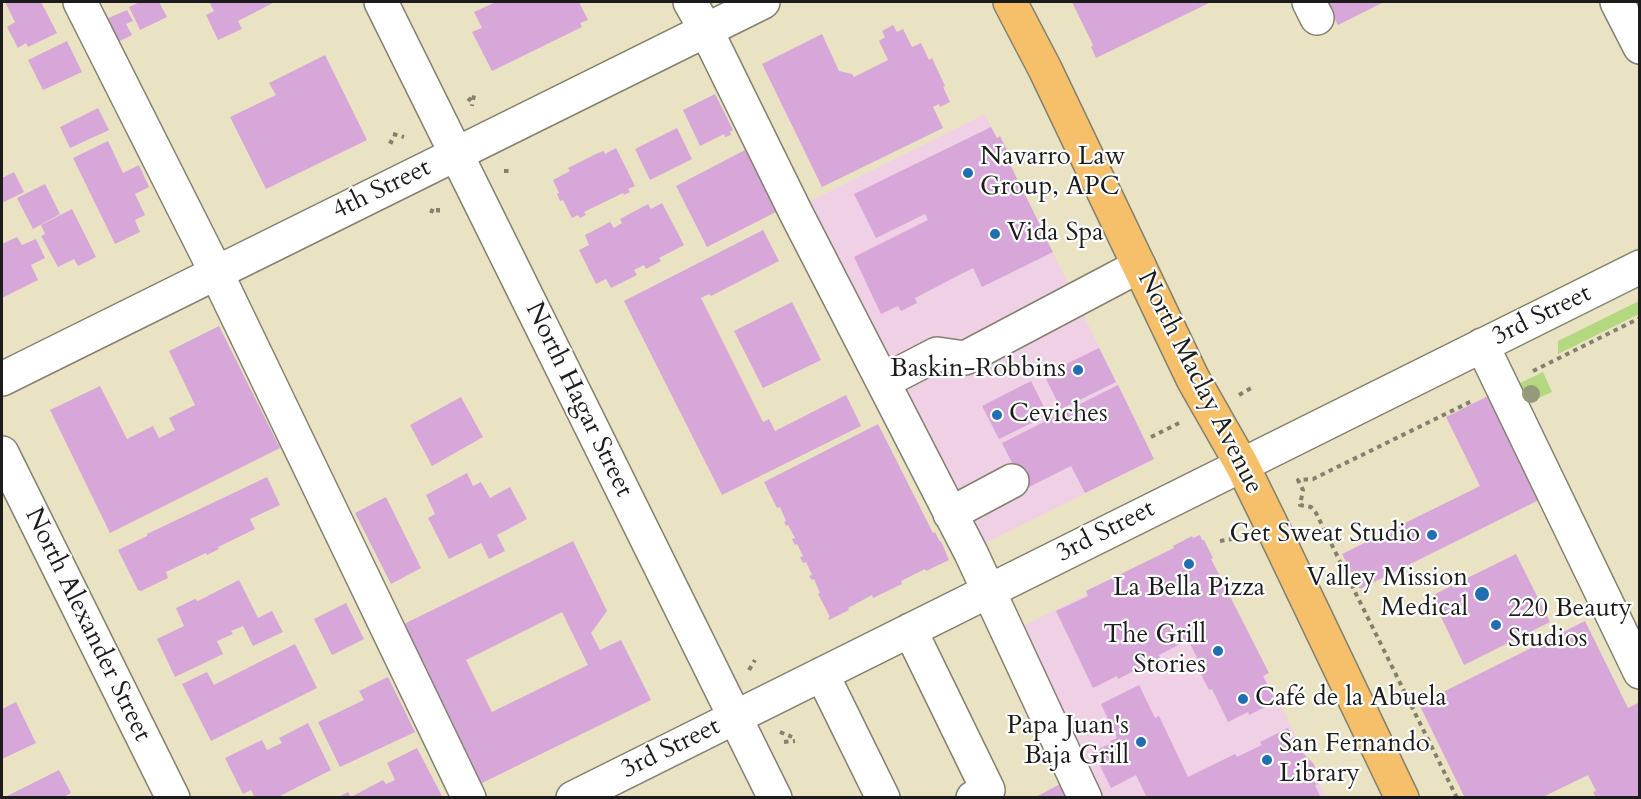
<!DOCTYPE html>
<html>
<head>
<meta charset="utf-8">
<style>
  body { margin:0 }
  #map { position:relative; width:1641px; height:799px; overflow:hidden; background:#eae3c3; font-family:Cardo,serif }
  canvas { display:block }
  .frame { position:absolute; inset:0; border:3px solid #1c1c1c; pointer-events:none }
</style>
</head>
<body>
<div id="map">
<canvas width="1641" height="799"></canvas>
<div class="frame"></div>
</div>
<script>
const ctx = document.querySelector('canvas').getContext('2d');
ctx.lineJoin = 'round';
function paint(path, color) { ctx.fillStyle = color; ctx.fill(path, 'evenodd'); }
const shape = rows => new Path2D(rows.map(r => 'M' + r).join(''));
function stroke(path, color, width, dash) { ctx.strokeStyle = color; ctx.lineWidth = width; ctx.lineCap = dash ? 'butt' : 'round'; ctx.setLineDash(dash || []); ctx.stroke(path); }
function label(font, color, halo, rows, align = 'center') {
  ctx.font = font + ' Cardo,serif'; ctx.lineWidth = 4.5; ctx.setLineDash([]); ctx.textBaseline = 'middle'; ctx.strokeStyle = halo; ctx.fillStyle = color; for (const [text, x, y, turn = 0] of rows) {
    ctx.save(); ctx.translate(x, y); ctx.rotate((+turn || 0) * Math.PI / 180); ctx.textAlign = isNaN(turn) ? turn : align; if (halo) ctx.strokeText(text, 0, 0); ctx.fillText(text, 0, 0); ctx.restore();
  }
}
const built = shape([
  [985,114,1154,459,975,548,804,204],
  [1198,539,1326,797,1098,797,1015,630]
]);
const green = shape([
  [1639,301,1639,314,1558,354,1558,341],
  [1543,372,1552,392,1526,404,1516,385]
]);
const building = shape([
  [5,2,41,2,57,33,28,47,26,43,18,48,7,27,15,22],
  [140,2,159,2,167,17,140,30,129,7],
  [209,2,275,2,238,21,242,29,218,40,206,15,214,11],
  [496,2,579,2,588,20,580,23,582,27,492,71,472,32,482,28,474,12],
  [1072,2,1208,2,1209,3,1096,58,1091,47,1093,45],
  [1326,2,1384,2,1338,25],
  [127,10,133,21,126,24,132,35,116,43,104,20],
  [893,25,897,32,903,29,912,47,921,43,929,60,932,58,945,86,943,87,950,102,940,107,939,104,933,107,943,128,822,187,762,64,822,34,839,71,852,74,854,77,888,60,879,41,885,37,882,31],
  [67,41,82,72,43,90,28,60],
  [325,55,367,140,266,189,230,117,276,95,269,83],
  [715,94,733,130,730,132,731,135,725,137,724,134,700,146,683,110],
  [98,108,109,130,70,148,60,127],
  [991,127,997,138,1000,136,1007,150,1004,152,1042,229,1046,227,1050,237,1046,239,1053,252,982,287,973,268,915,298,917,303,901,311,898,306,881,314,854,257,928,220,925,214,876,238,854,194],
  [677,128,692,159,650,180,635,149],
  [108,141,123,173,139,165,149,187,135,194,145,215,135,220,140,232,115,244,73,158],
  [616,148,635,186,628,189,630,192,624,195,623,193,584,212,586,215,580,218,578,215,572,218,563,200,560,201,557,194,559,193,553,180,570,171,568,168,598,153,604,151,605,154],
  [745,150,776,212,707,247,676,186],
  [14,172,24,192,2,203,2,178],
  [45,184,60,214,33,229,17,198],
  [662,203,684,245,659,258,661,261,646,269,644,265,634,270,637,275,611,288,606,279,596,284,579,250,589,245,585,235,610,222,614,228,622,223,620,219,648,204,651,209],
  [72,209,96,257,78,266,74,259,58,267,41,236,45,234,41,225],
  [763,230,779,261,711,296,709,294,701,298,763,422,769,419,775,431,846,395,861,426,722,495,624,301],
  [17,237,22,245,36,239,45,258,31,265,38,280,2,298,2,244],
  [792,302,821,360,763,388,734,331],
  [219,326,280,448,110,533,50,410,100,386,127,439,153,426,159,438,175,430,169,418,195,405,169,351],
  [1099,348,1116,382,1061,409,1044,375],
  [1031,381,1048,415,999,439,982,406],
  [1118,385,1154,459,1085,493,1071,466,1025,489,1002,443],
  [1490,395,1541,499,1360,589,1342,554,1480,486,1446,417],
  [461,397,483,437,432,466,410,425],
  [878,424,933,533,935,532,940,542,941,541,949,560,926,571,925,569,901,581,902,584,873,598,872,595,848,608,849,610,829,620,828,618,830,617,818,594,820,593,814,579,812,580,809,576,812,575,806,562,803,563,800,557,803,556,797,544,795,545,792,539,795,538,788,525,786,526,784,522,786,521,780,507,777,508,764,482],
  [467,473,473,486,481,482,490,498,510,487,527,519,497,535,505,551,489,559,481,543,449,559,428,518,435,514,426,495],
  [267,477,280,505,250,519,255,529,218,547,219,549,207,555,206,553,166,572,168,578,141,591,138,590,118,550,147,536,147,534],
  [386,497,421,568,391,584,355,513],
  [1200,535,1202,540,1204,540,1213,558,1211,559,1269,673,1263,676,1276,702,1249,715,1248,712,1228,722,1212,689,1209,690,1194,661,1198,659,1188,640,1159,655,1160,658,1118,679,1117,676,1093,688,1056,611,1088,596,1086,591,1174,548,1173,546,1192,536,1193,538],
  [573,541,607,611,591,633,600,650,621,640,651,700,480,784,402,625],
  [562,612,588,665,492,712,466,660],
  [1516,554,1550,622,1464,665,1431,596],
  [239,580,258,618,272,611,283,632,253,646,243,626,231,631,233,634,217,641,223,654,175,677,157,639,184,626,176,608,195,599,198,601],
  [346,603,364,639,332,655,314,619],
  [1585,621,1628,708,1640,702,1640,798,1596,798,1593,792,1596,791,1588,775,1545,796,1546,798,1465,798,1419,704],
  [295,644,317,688,211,741,182,684,207,672,214,685],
  [388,677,415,732,340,767,318,722,364,700,359,691],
  [1139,685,1155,718,1159,716,1188,777,1235,754,1237,757,1262,745,1260,742,1288,728,1293,738,1295,737,1301,749,1297,751,1298,752,1301,751,1314,764,1318,784,1315,785,1321,798,1147,798,1136,775,1111,788,1093,752,1111,743,1110,741,1117,738,1101,704],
  [16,702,36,743,2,759,2,709],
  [308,723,331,770,276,798,255,798,251,790,243,794,225,758,262,740,267,750,282,743,279,738],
  [417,748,443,798,337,798,348,792,351,797,383,780,386,784,395,780,387,763],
  [59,770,71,793,62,798,3,798],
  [1060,784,1067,798,1034,798]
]);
const path = shape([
  [468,101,474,95,472,106],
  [393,134,404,137],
  [389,141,397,145],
  [504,171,512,171],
  [438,208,438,214],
  [431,213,434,206],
  [1533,371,1640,318],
  [1239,395,1253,387],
  [1151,437,1179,423],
  [1220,541,1238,538],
  [749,670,755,660],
  [780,732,792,737],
  [784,742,795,741],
  [1457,798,1316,513,1311,507,1300,505,1303,490,1298,480,1313,479,1472,401]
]);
const minor = shape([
  [80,2,216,272,469,798],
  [381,2,775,798],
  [690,2,706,30,796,213,971,553,1085,798],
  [1309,2,1317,18],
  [1617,2,1640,47],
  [1482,345,1640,672],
  [2,379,763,2],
  [883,382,937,354,965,358,1139,266],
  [2,453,173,798],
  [950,514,1012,481],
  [910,630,988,790,973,798],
  [822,674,883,798],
  [573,798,1640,267]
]);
const major = shape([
  [1010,2,1045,69,1193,379,1242,465,1270,522,1402,798]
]);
const trees = [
  [1531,394]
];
const markers = [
  [968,173,6,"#1f6fb2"],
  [995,234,6,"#1f6fb2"],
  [1078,370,6,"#1f6fb2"],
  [997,415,6,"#1f6fb2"],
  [1432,535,6,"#1f6fb2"],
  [1189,564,6,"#1f6fb2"],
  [1482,594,8,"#1f6fb2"],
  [1496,625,6,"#1f6fb2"],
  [1218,651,6,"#1f6fb2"],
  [1243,699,6,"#1f6fb2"],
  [1141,742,6,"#1f6fb2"],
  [1267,760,6,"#1f6fb2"]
];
const poiNames = [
  ["Navarro Law",980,158],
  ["Group, APC",980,188],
  ["Vida Spa",1007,234],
  ["Baskin-Robbins",1066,370,"right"],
  ["Ceviches",1009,415],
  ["Get Sweat Studio",1420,535,"right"],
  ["Valley Mission",1468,579,"right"],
  ["Medical",1468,609,"right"],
  ["La Bella Pizza",1189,589,"center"],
  ["220 Beauty",1508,610],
  ["Studios",1508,640],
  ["The Grill",1206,636,"right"],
  ["Stories",1206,666,"right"],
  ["Café de la Abuela",1255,699],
  ["Papa Juan's",1129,727,"right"],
  ["Baja Grill",1129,757,"right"],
  ["San Fernando",1279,745],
  ["Library",1279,775]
];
const streetNames = [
  ["4th Street",382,190,-26],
  ["3rd Street",1542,316,-26],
  ["North Maclay Avenue",1199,383,63],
  ["North Hagar Street",578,400,64],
  ["3rd Street",1106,532,-27],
  ["North Alexander Street",87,625,64],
  ["3rd Street",671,749,-26]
];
paint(built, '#f0d0e4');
paint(green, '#b4d880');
paint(building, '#d6a7d8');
stroke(minor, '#838070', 36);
stroke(major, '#838070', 36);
stroke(path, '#838070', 4, [4.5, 4.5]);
stroke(minor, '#fff', 33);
stroke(major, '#f6c06b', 33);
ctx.fillStyle = '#969a7a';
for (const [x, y] of trees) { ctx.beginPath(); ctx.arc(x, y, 9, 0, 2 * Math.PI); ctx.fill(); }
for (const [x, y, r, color] of markers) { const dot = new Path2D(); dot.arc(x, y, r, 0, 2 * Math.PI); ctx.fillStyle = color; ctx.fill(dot); stroke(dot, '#fff', 2); }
label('26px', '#1c1c1c', '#fff', poiNames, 'left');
label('26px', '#1c1c1c', '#fff', streetNames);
</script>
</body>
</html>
